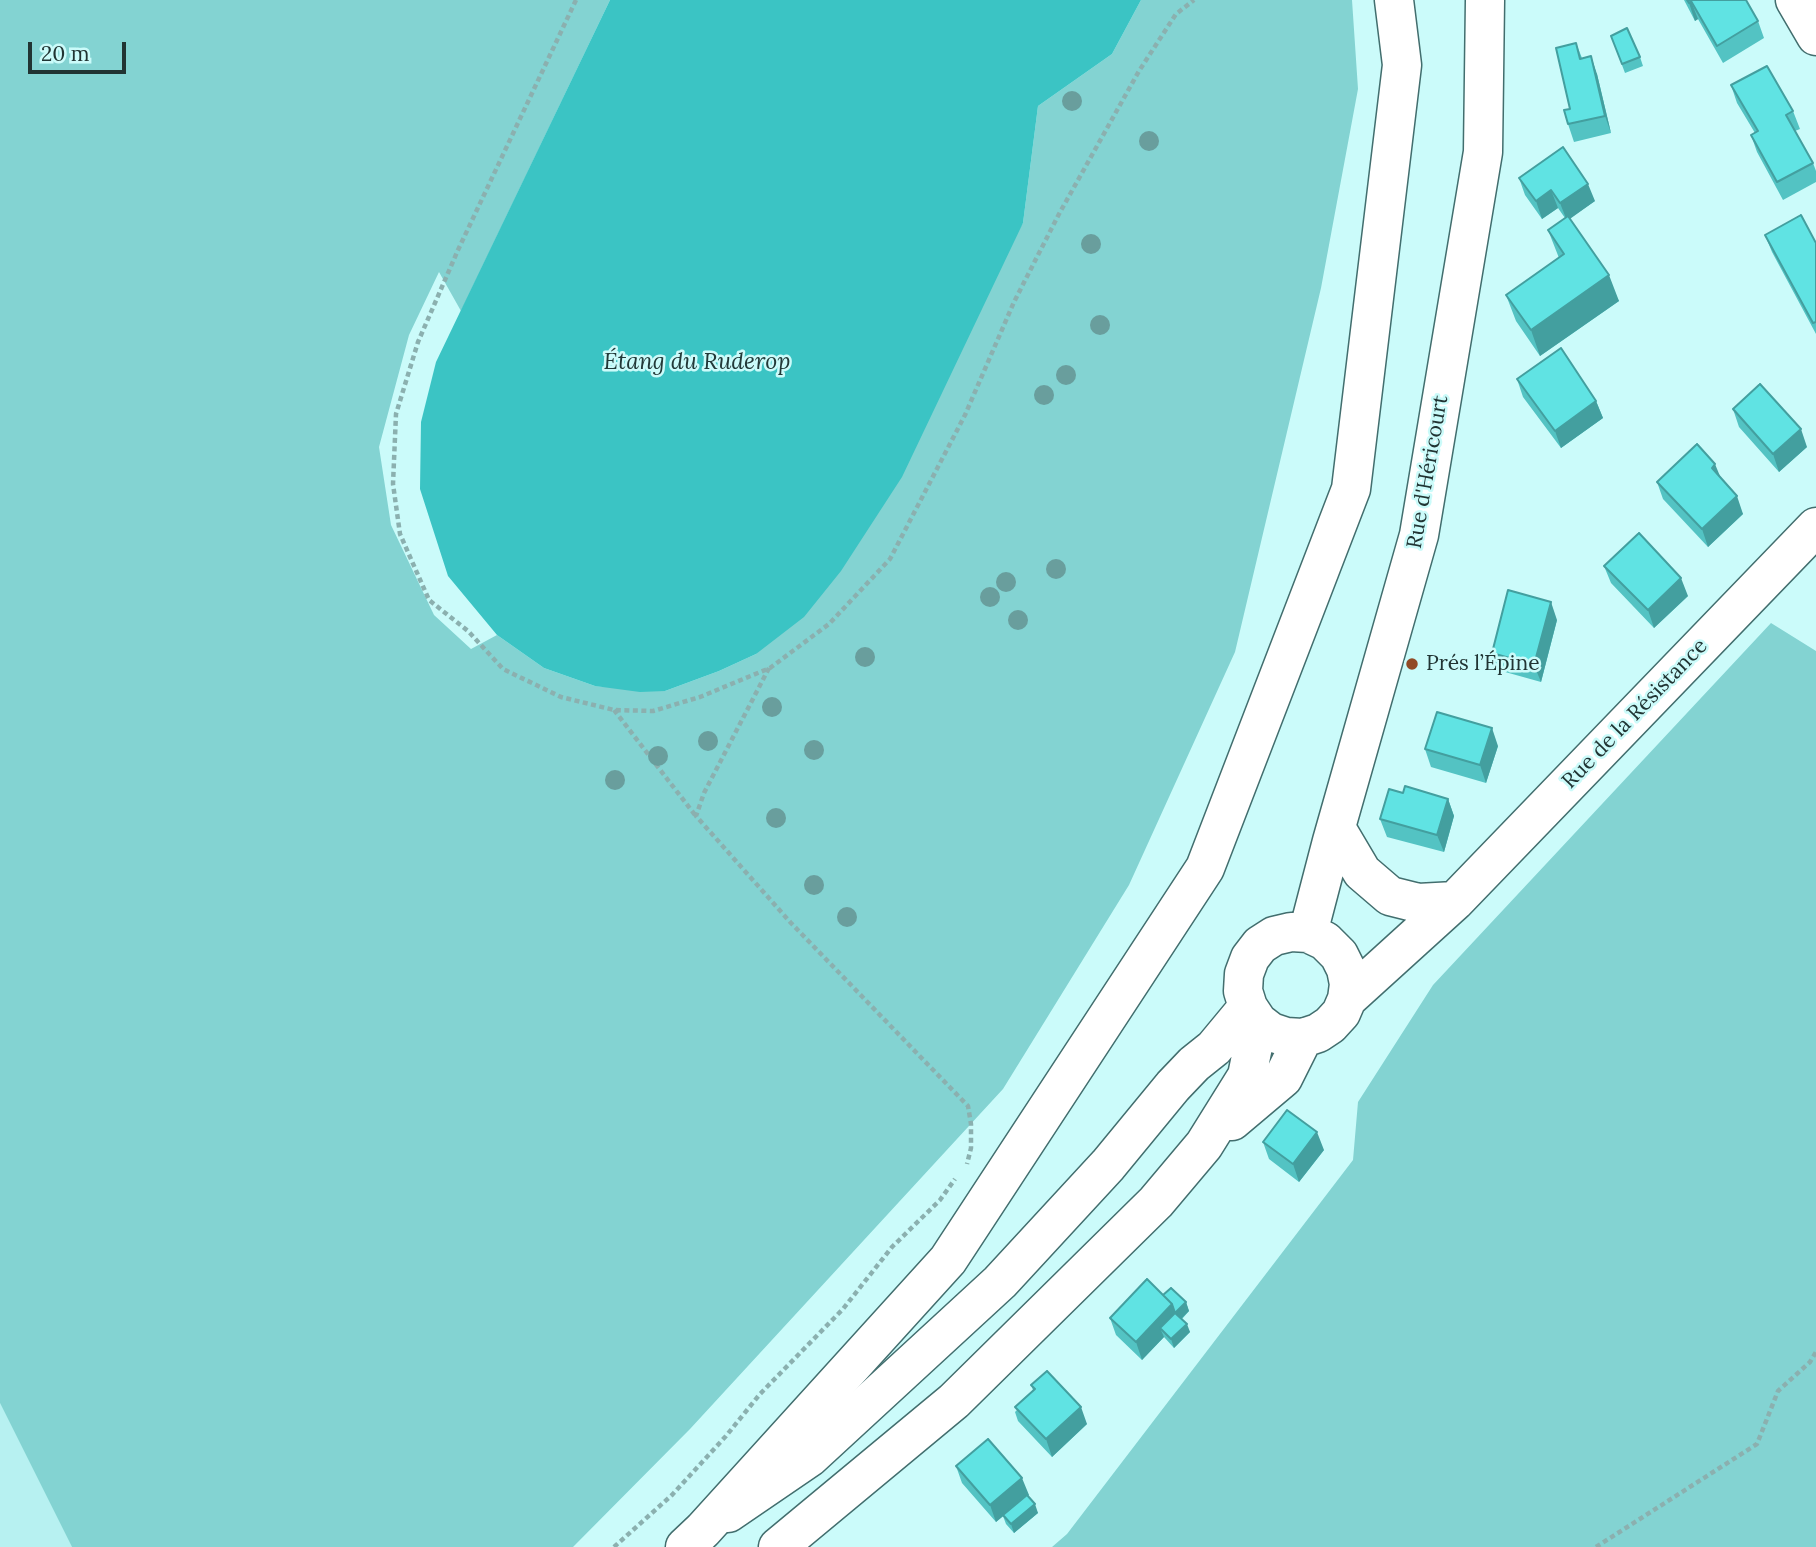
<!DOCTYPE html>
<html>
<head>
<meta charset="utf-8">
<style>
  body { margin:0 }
  #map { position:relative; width:1816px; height:1547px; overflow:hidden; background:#cbfbfa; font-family:Lora,serif }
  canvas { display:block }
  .scale { position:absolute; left:28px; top:42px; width:98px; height:32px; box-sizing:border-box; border:4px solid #213433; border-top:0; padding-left:9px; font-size:21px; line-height:24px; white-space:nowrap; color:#213433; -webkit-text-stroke:5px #cbfbfa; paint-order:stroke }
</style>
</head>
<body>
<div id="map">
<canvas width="1816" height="1547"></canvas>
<div class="scale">20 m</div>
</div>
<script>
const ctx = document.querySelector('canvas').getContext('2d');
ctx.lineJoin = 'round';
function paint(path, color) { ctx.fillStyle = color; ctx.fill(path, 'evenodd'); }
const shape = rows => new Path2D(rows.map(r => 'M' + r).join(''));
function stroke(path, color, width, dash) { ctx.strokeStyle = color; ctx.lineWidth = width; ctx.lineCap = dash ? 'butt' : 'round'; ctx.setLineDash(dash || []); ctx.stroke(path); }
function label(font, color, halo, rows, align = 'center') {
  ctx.font = font + ' Lora,serif'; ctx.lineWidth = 5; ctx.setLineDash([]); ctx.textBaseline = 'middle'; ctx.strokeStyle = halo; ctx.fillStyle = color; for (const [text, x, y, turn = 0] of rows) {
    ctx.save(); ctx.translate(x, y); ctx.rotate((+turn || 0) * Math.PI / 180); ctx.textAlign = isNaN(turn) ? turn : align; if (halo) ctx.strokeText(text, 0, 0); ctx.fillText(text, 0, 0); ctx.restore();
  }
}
const built = shape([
  [0,1403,72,1547,0,1547]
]);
const green = shape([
  [0,0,610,0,461,311,439,272,409,335,379,447,391,525,434,615,471,649,497,635,544,668,595,686,665,691,719,671,756,654,1023,223,1038,106,1112,54,1141,0,1352,0,1358,89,1321,288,1235,652,1129,885,1003,1089,690,1429,573,1547,72,1547,0,1403],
  [1771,623,1816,651,1816,1547,1052,1547,1067,1534,1353,1160,1358,1102,1433,985]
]);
const water = shape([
  [610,0,1141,0,1112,54,1038,106,1023,223,902,477,841,571,804,617,756,654,719,671,665,691,640,692,595,686,544,668,497,635,448,576,420,489,421,422,436,362]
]);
const path = shape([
  [576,0,458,250,418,342,396,414,393,484,400,534,429,600,468,631,503,669,561,697,614,710,653,711,700,697,770,668,829,624,890,559,965,415,1014,302,1059,214,1139,71,1176,14,1194,0],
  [769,668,704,793,696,816,791,923,968,1106,971,1124,971,1148,967,1164],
  [614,710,695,815],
  [614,1547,672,1495,726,1436,760,1394,843,1309,892,1247,940,1200,955,1179],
  [1596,1547,1757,1444,1778,1391,1810,1362,1816,1352]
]);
const minor = shape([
  [1795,0,1816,36],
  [1336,828,1362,872,1390,896,1418,903,1455,901],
  [1308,933,1332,841,1419,535,1483,152,1485,0],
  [1347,999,1455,901,1816,527],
  [1232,1121,1283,1078,1303,1038],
  [728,1513,810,1457,1000,1282,1108,1165,1173,1086,1194,1064,1214,1048,1248,1007],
  [778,1547,954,1401,1156,1202,1204,1145,1247,1076,1258,1022,1248,1007,1243,991,1244,974,1250,958,1260,945,1274,936,1291,932,1308,933,1325,941,1339,955,1346,969,1349,984,1347,999,1341,1013,1330,1025,1318,1033,1303,1038,1286,1037,1271,1032,1258,1022]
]);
const major = shape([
  [685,1547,703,1530,948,1260,1205,868,1351,489,1402,65,1394,0]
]);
const trees = [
  [1072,101],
  [1149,141],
  [1091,244],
  [1100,325],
  [1066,375],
  [1044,395],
  [1056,569],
  [1006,582],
  [990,597],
  [1018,620],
  [865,657],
  [772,707],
  [708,741],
  [814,750],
  [658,756],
  [615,780],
  [776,818],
  [814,885],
  [847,917]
];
const wall = shape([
  [1684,0,1746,0,1758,21,1764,38,1723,63,1698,19,1695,21],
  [1611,36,1640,57,1643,66,1625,73],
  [1576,43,1582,58,1597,74,1611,133,1574,142,1568,124],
  [1731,85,1793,111,1800,129,1795,131,1813,163,1816,171,1816,182,1783,200,1757,152,1751,135,1755,133,1737,103],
  [1519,178,1595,201,1570,218,1619,301,1540,356,1516,321,1506,295,1559,258,1548,230,1565,218,1558,208,1542,219,1525,195],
  [1765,235,1816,243,1816,334,1772,252],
  [1517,379,1596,401,1603,418,1561,448,1523,397],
  [1733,409,1807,447,1779,472,1739,427],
  [1720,477,1743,514,1708,547,1663,499,1657,482],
  [1604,566,1688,596,1654,628,1611,583],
  [1557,620,1541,682,1498,670,1492,653],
  [1498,746,1486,783,1431,767,1425,749],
  [1403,793,1448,799,1454,816,1444,852,1387,837,1380,819],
  [1263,1142,1324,1150,1299,1182,1269,1159],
  [1163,1295,1186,1302,1189,1311,1182,1319,1190,1332,1174,1348,1164,1337,1142,1360,1116,1335,1110,1318],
  [1031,1385,1087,1424,1052,1457,1018,1421,1015,1412,1017,1410,1015,1407,1033,1390],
  [956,1466,1029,1495,1027,1496,1038,1513,1014,1533,1006,1524,1003,1516,996,1522,962,1483]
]);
const shadedWall = shape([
  [1691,1,1698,19,1695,21,1689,3],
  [1591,56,1597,74,1611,133,1605,116],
  [1588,184,1595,201,1567,221,1560,203],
  [1551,190,1558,208,1542,219,1536,201],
  [1609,275,1619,301,1540,356,1531,330],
  [1596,401,1603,418,1561,448,1555,431],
  [1801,429,1807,447,1779,472,1773,454],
  [1715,464,1722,481,1712,468],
  [1737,496,1743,514,1708,547,1702,529],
  [1681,578,1688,596,1654,628,1648,610],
  [1551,602,1557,620,1541,682,1534,665],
  [1492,728,1498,746,1486,783,1480,765],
  [1448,799,1454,816,1444,852,1437,835],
  [1317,1132,1324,1150,1299,1182,1293,1164],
  [1186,1302,1189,1311,1166,1334,1160,1328,1164,1337,1142,1360,1136,1342,1172,1304],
  [1187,1324,1190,1332,1174,1348,1171,1339],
  [1081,1407,1087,1424,1052,1457,1046,1439],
  [1022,1478,1029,1495,996,1522,990,1505],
  [1035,1504,1038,1513,1014,1533,1011,1524]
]);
const building = shape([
  [1687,0,1746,0,1758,21,1717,46,1691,1,1689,3,1687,0],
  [1627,28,1640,57,1622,64,1611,36,1627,28],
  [1576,43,1580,59,1591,56,1605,116,1568,124,1564,110,1570,109,1556,48,1576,43],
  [1767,66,1793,111,1786,115,1813,163,1777,182,1751,135,1758,131,1731,85,1767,66],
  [1563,147,1588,184,1560,203,1551,190,1536,201,1519,178,1563,147],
  [1801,215,1816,243,1816,322,1813,323,1765,235,1801,215],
  [1568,216,1609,275,1531,330,1506,295,1564,254,1548,230,1568,216],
  [1561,348,1596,401,1555,431,1517,379,1561,348],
  [1760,384,1801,429,1773,454,1733,409,1760,384],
  [1697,444,1715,464,1712,468,1737,496,1702,529,1657,482,1697,444],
  [1639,533,1681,578,1648,610,1604,566,1639,533],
  [1508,590,1551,602,1534,665,1492,653,1508,590],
  [1437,712,1492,728,1480,765,1425,749,1437,712],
  [1405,786,1448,799,1437,835,1380,819,1389,789,1403,793,1405,786],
  [1287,1110,1317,1132,1293,1164,1263,1142,1287,1110],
  [1147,1279,1172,1304,1136,1342,1110,1318,1147,1279],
  [1171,1288,1186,1302,1175,1313,1172,1304,1163,1295,1171,1288],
  [1175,1313,1187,1324,1171,1339,1160,1328,1175,1313],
  [1047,1371,1081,1407,1046,1439,1015,1407,1035,1389,1031,1385,1047,1371],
  [988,1439,1022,1478,990,1505,956,1466,988,1439],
  [1027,1495,1035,1504,1011,1524,1003,1515,1027,1495]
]);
const markers = [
  [1412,664,7,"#914a26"]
];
const streetNames = [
  ["Rue d'Héricourt",1428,472,-80],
  ["Rue de la Résistance",1635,714,-46]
];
const poiNames = [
  ["Prés l’Épine",1426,664]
];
const waterNames = [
  ["Étang du Ruderop",697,362]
];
paint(built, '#b7f1f1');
paint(green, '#83d3d2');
paint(water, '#3bc4c4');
stroke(minor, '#426e6e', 41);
stroke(major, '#426e6e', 41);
stroke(path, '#8bb0af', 4.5, [5, 3.5]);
stroke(minor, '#fff', 38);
stroke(major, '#fff', 38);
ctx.fillStyle = '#699e9d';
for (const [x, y] of trees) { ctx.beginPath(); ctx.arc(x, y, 10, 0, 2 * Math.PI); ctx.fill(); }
paint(wall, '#53c3c3');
paint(shadedWall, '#439f9f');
paint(building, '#60e3e3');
stroke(building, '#439f9f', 2);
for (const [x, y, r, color] of markers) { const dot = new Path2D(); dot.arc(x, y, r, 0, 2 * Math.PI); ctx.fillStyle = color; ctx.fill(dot); stroke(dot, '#cbfbfa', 2.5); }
label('21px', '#213433', '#cbfbfa', streetNames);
label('21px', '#213433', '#cbfbfa', poiNames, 'left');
label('italic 23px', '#223938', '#cbfbfa', waterNames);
</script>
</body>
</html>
